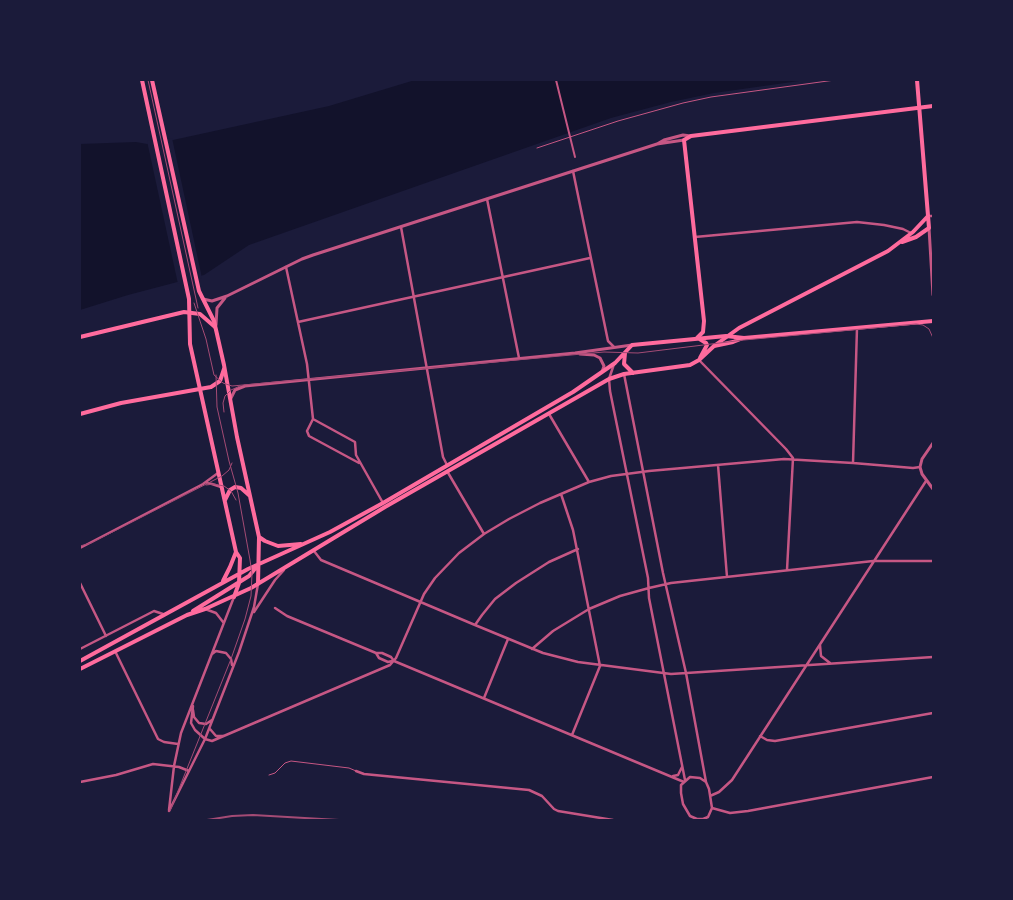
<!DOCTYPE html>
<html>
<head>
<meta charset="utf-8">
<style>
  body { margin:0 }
  #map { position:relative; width:1013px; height:900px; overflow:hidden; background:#1b1b3a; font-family:Overpass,sans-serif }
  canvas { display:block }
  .frame { position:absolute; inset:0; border:81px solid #1b1b3a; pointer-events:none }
</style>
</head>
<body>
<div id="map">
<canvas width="1013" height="900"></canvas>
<div class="frame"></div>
</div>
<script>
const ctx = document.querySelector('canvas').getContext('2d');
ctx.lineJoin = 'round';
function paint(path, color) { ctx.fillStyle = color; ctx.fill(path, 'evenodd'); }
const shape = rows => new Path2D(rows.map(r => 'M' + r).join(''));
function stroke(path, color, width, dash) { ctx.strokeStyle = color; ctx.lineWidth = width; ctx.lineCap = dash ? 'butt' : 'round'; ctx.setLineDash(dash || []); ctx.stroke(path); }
const water = shape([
  [415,80,806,80,714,93,671,102,611,118,249,245,204,275,128,295,80,310,80,144,136,142,147,144,173,140,329,106]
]);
const pier = shape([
  [172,138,202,278,178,284,147,141]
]);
const service = shape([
  [537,148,618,121,683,103,711,97,835,80],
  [269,775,275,773,285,763,291,761,349,768,356,771]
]);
const pedestrian = shape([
  [556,80,575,157]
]);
const minor = shape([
  [573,171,608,341,614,347],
  [487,199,519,358],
  [928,216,933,216],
  [401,227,443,457,447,465],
  [695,237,857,222,884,225,903,229,911,233],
  [286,267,307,364,313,419,355,442,356,455,383,503],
  [298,322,590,258],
  [699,360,786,449,793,458,787,570],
  [614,364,609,379,610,391,648,578,649,598,685,780],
  [624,374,663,573,686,673,706,782],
  [549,414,589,482],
  [313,419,307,431,309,436,359,463],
  [853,463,857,328],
  [718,465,727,577],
  [447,471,484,534],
  [207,483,212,484,221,487],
  [561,494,573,530,600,666,572,735],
  [80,548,203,484,218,473],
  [314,551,321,560,475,625,543,653,578,662,671,674,933,657],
  [80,583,106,636],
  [275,608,287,616,376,653,382,653,391,657,394,661,684,782],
  [205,609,216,613,223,622],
  [254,612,275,580,284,570],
  [475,625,482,615,495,599,516,583,549,562,578,549],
  [820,645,821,656,830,663],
  [80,649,154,611,163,614],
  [532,649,553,631,589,609,620,596,649,588,671,583,873,561,933,561],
  [115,651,158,739,164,742,178,744],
  [376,653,379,658,388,662,392,661],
  [212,654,216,651,226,653,231,659,232,665],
  [484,698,508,639],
  [193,706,191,723,195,730,205,739,212,741,390,665,396,658,424,594,435,578,459,553,484,534,509,519,540,503,589,482,611,476,649,471,784,459,853,463,913,468,920,467],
  [193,710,194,717,199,723,206,724,212,720],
  [210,729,216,736,223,736],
  [760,736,767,740,775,741,933,713],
  [356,771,364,774,529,790,542,796,554,809,558,811,613,820],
  [673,776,678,775,682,767],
  [690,777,700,778,706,782,709,789,712,808,708,817,703,819,697,819,690,816,683,804,681,793,681,785,690,777],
  [80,782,116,775,153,764,179,767,189,771],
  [710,796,719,792,732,780,926,481],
  [712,808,730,813,748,811,933,777],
  [169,810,174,766,181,733,234,597],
  [169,811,205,739,239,652,254,607,258,584]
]);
const tertiary = shape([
  [657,144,684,140],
  [929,228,933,295],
  [203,299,212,301,227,296,302,259,313,255,657,144,664,140,683,135,691,136],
  [216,325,217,308,225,298],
  [580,354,594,355,600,358,604,366,602,372],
  [231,398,235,390,245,386,575,353,632,345],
  [933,443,922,459,920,467,922,474,933,489]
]);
const secondary = shape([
  [902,242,916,237,929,228,917,80],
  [80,337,184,312,200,314,215,327],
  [697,338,703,332,704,321,684,140,691,136,933,106],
  [714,346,739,328,888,251,913,232,928,216],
  [80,414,121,403,211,387,220,381,224,369]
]);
const primary = shape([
  [142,80,189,299,190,344,236,552,240,558,239,583,234,597],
  [152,80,199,291,214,321,224,365,237,437,259,537,258,584],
  [698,338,706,343,707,345,700,358],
  [625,353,624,364,633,373],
  [225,500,230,490,235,487,241,488,250,496],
  [259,537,265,541,278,546,301,544],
  [223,581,230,567,236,552],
  [193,611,249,576,258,565],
  [80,661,248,569,330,532,383,503,573,392,615,363,632,345,726,336,744,338,933,321],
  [80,669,187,615,205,609,251,588,385,507,609,379,624,374,690,365,699,360,714,346,733,342,743,338]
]);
const tram = shape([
  [148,80,198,308],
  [194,303,206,339,214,375,223,383,232,386,604,352,638,353,744,340,916,324,923,325,929,329,933,338],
  [224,412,223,403,225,396,231,390,240,386],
  [206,485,214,484,224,486,231,491,236,500],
  [80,546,91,543,222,476,229,470,232,463],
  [170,811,231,659,245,619,251,596,252,574,250,560,238,493,229,461,217,407,216,375]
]);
const rail = shape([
  [207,820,232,816,253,815,339,820]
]);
paint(water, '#12122b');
paint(pier, '#1b1b3a');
stroke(service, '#c65784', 1);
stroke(pedestrian, '#c65784', 2);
stroke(minor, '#c65784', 2.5);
stroke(tertiary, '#c65784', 3);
stroke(secondary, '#ff6b9d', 4);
stroke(primary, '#ff6b9d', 4);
stroke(tram, '#a44b75', 1);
stroke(rail, '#a44b75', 2);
</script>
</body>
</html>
